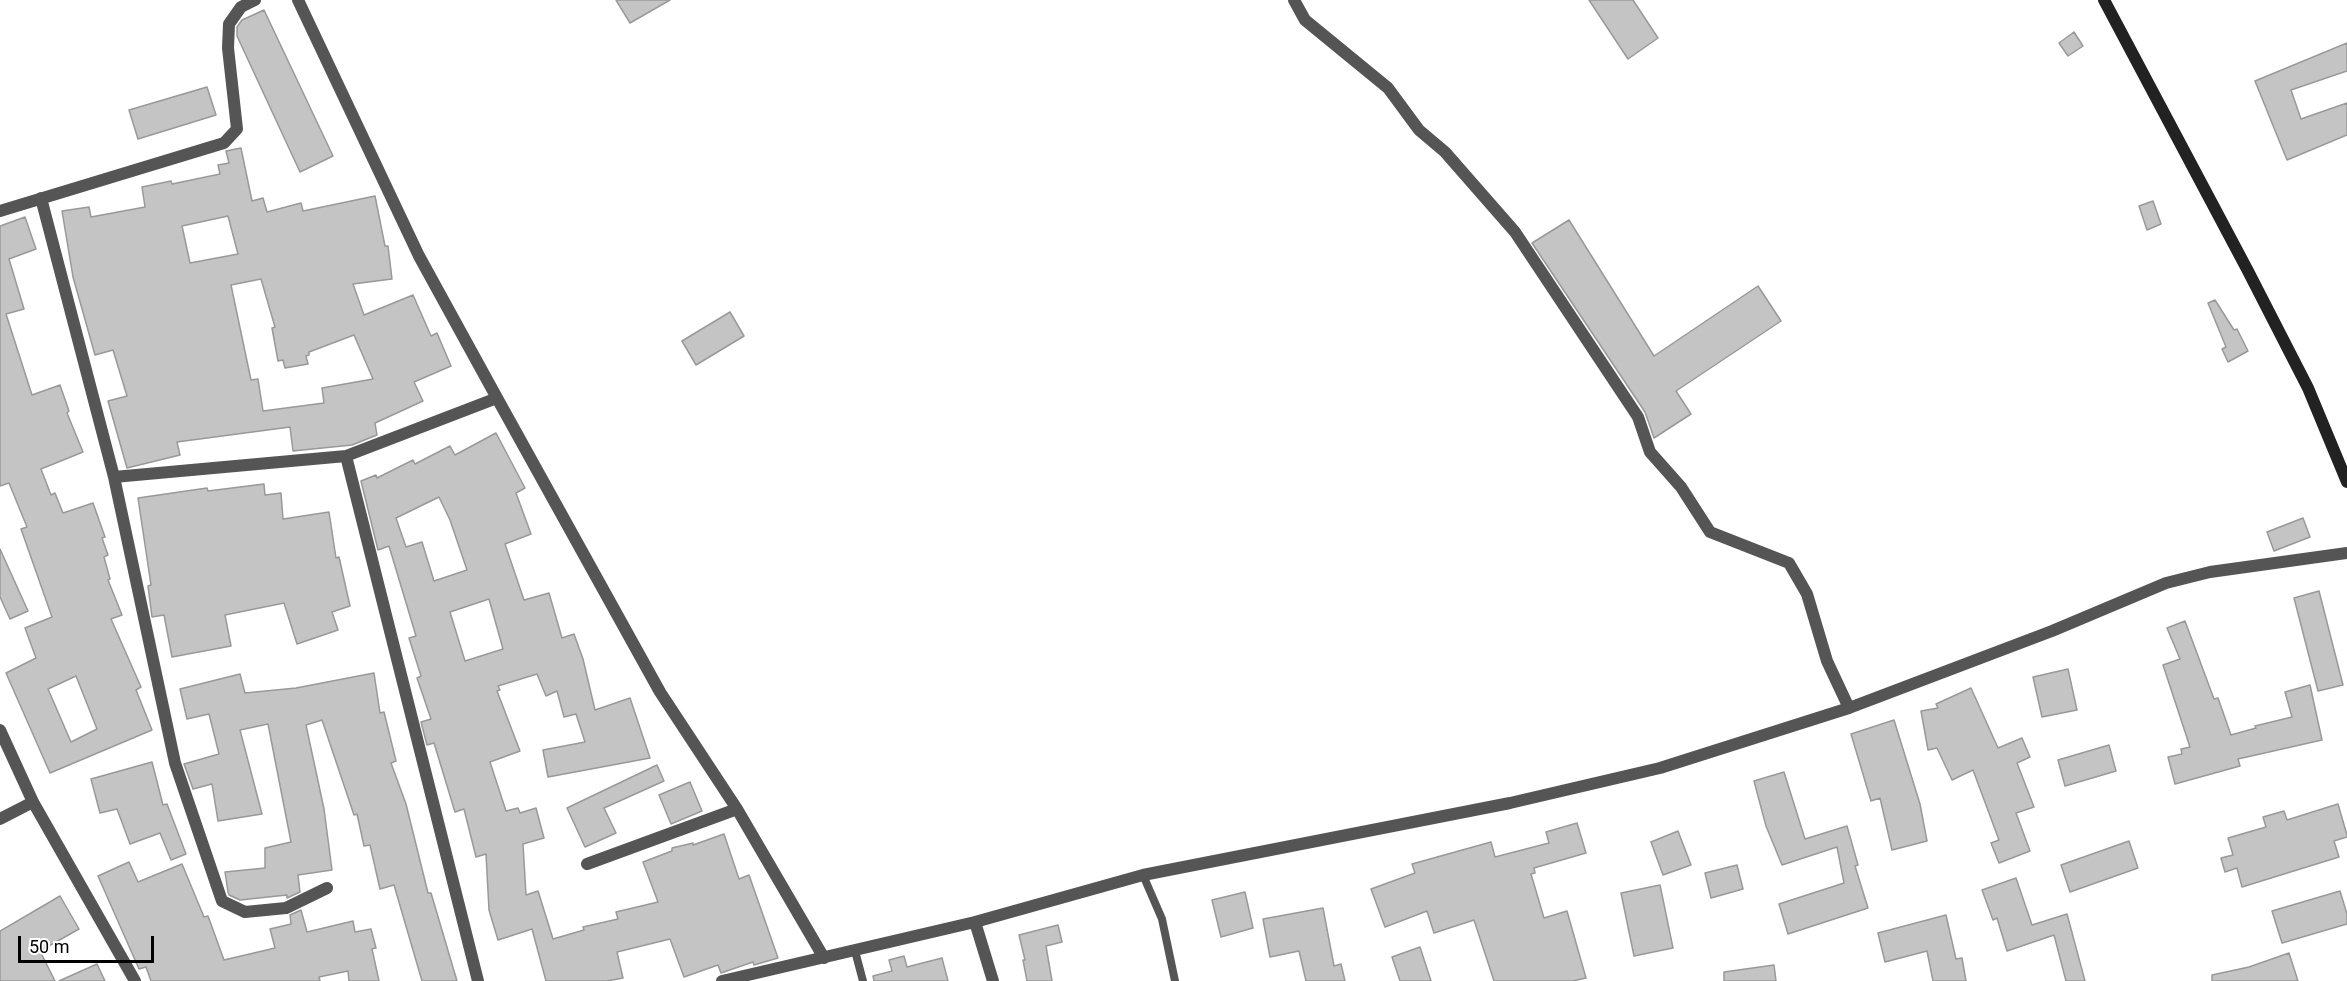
<!DOCTYPE html>
<html>
<head>
<meta charset="utf-8">
<style>
  body { margin:0 }
  #map { position:relative; width:2347px; height:981px; overflow:hidden; background:#fff; font-family:Roboto,sans-serif }
  canvas { display:block }
  .scale { position:absolute; left:18px; top:936px; width:136px; height:27px; box-sizing:border-box; border:3px solid #000; border-top:0; padding-left:8px; font-size:18px; line-height:21px; white-space:nowrap; color:#000; -webkit-text-stroke:4px #fff; paint-order:stroke }
</style>
</head>
<body>
<div id="map">
<canvas width="2347" height="981"></canvas>
<div class="scale">50 m</div>
</div>
<script>
const ctx = document.querySelector('canvas').getContext('2d');
ctx.lineJoin = 'round';
function paint(path, color) { ctx.fillStyle = color; ctx.fill(path, 'evenodd'); }
const shape = rows => new Path2D(rows.map(r => 'M' + r).join(''));
function stroke(path, color, width, dash) { ctx.strokeStyle = color; ctx.lineWidth = width; ctx.lineCap = dash ? 'butt' : 'round'; ctx.setLineDash(dash || []); ctx.stroke(path); }
const building = shape([
  [616,0,670,0,630,23,616,0],
  [1589,0,1633,0,1658,38,1628,59,1589,0],
  [264,10,333,156,300,172,237,36,237,27,242,20,264,10],
  [2074,32,2083,46,2068,56,2059,43,2074,32],
  [2347,43,2347,71,2291,90,2301,119,2347,103,2347,135,2287,160,2255,81,2347,43],
  [207,87,216,115,138,139,129,110,207,87],
  [241,148,252,201,263,198,267,212,301,203,303,211,375,196,385,246,388,246,392,279,353,284,364,315,413,295,431,336,437,333,451,366,414,382,423,401,375,423,377,435,352,445,293,451,290,427,177,442,180,455,127,468,108,401,127,396,113,350,95,355,73,277,62,211,89,207,91,217,145,207,142,187,171,181,172,184,220,174,218,165,229,163,226,151,241,148],
  [228,216,238,254,190,263,182,226,228,216],
  [261,279,275,327,272,328,278,361,283,360,285,368,308,364,306,356,309,355,309,352,354,335,373,379,322,388,324,403,263,411,258,379,251,380,231,285,261,279],
  [2153,201,2161,224,2147,230,2139,206,2153,201],
  [25,217,36,249,9,259,24,309,6,314,32,395,60,385,69,411,67,413,83,452,41,469,51,495,55,493,63,513,93,503,105,537,102,538,108,555,104,557,110,579,108,580,122,615,111,619,141,687,136,690,152,730,50,773,6,673,36,658,25,628,52,617,21,529,27,527,9,483,0,486,0,226,25,217],
  [76,676,97,729,71,742,48,689,76,676],
  [1569,220,1654,356,1758,286,1781,321,1676,391,1691,414,1654,438,1645,412,1532,243,1569,220],
  [2215,300,2234,330,2237,329,2248,351,2228,362,2222,349,2226,347,2208,303,2215,300],
  [730,312,744,336,696,365,682,341,730,312],
  [496,433,525,488,516,493,531,534,505,544,524,600,549,593,562,638,574,634,583,659,595,710,630,698,650,758,548,777,543,750,585,742,576,714,564,717,557,691,546,696,537,674,498,686,500,690,497,691,520,751,490,762,506,811,518,808,520,813,536,808,544,838,523,844,526,895,538,891,553,939,584,930,583,927,618,919,616,912,658,902,643,862,672,851,672,848,693,843,693,845,724,834,739,879,749,875,778,958,754,965,753,962,721,973,718,965,684,977,670,939,617,952,623,978,607,981,546,981,532,929,498,940,489,910,486,854,476,857,464,809,455,812,434,743,427,745,421,722,431,719,417,678,421,676,409,638,416,636,389,546,378,550,361,481,376,475,377,478,413,460,415,464,450,446,455,455,496,433],
  [439,497,450,520,467,570,434,581,422,542,406,547,396,518,439,497],
  [489,599,503,649,465,661,450,612,489,599],
  [264,484,265,495,281,493,283,519,329,512,336,558,339,557,350,606,332,612,338,630,297,644,284,603,225,615,231,646,172,657,164,615,152,617,148,586,151,585,138,498,207,488,208,491,264,484],
  [2303,518,2310,537,2274,551,2267,532,2303,518],
  [0,549,28,611,10,619,0,597,0,549],
  [2319,591,2343,685,2318,691,2294,598,2319,591],
  [2185,621,2214,699,2218,698,2231,735,2256,728,2255,726,2292,717,2285,692,2310,685,2322,740,2238,759,2240,766,2175,784,2168,757,2182,754,2181,749,2190,747,2163,665,2180,659,2167,628,2185,621],
  [2068,669,2077,710,2042,717,2033,677,2068,669],
  [374,673,380,713,384,712,396,761,391,763,406,804,428,893,431,893,457,981,422,981,394,885,380,889,370,845,364,846,357,814,354,815,322,720,306,725,324,809,332,870,298,875,300,892,287,898,287,895,240,900,229,895,228,892,225,872,265,868,265,848,291,842,268,724,240,730,262,814,218,821,212,784,193,789,184,764,219,754,209,714,187,719,180,689,240,674,245,693,296,688,374,673],
  [1971,688,1998,748,2022,738,2030,757,2017,763,2034,807,2016,813,2030,851,1999,863,1991,843,1999,840,1973,770,1952,780,1937,748,1928,750,1921,711,1938,708,1936,704,1971,688],
  [1894,720,1920,804,1927,841,1892,850,1880,798,1871,801,1851,734,1894,720],
  [2109,745,2116,771,2065,786,2058,760,2109,745],
  [152,762,163,805,167,804,186,854,171,860,160,833,130,844,117,809,100,813,91,779,152,762],
  [657,765,664,781,604,808,616,833,585,847,567,808,657,765],
  [1784,772,1805,839,1847,826,1858,865,1855,866,1868,908,1788,934,1779,904,1844,883,1837,847,1782,865,1766,826,1754,781,1784,772],
  [690,782,702,811,671,824,659,795,690,782],
  [2338,804,2347,835,2347,837,2334,841,2339,857,2242,887,2237,868,2225,872,2221,858,2233,855,2228,838,2266,827,2263,817,2284,811,2287,820,2338,804],
  [1577,823,1586,853,1534,868,1535,873,1531,874,1544,918,1567,911,1586,978,1573,981,1494,981,1474,920,1434,933,1427,911,1385,927,1371,889,1415,873,1412,864,1491,842,1495,857,1549,843,1546,832,1577,823],
  [1678,831,1691,865,1663,875,1651,842,1678,831],
  [2129,841,2138,868,2070,892,2061,865,2129,841],
  [129,862,138,882,182,864,204,917,208,916,224,960,275,948,270,929,291,924,290,915,301,910,307,932,353,921,355,932,371,929,376,948,372,949,379,981,349,981,348,971,319,977,320,981,151,981,146,967,139,969,98,876,129,862],
  [1737,865,1743,889,1711,898,1705,873,1737,865],
  [2016,878,2032,925,2067,914,2085,981,2066,981,2054,935,2007,951,1997,918,1993,920,1982,890,2016,878],
  [1660,885,1673,948,1634,956,1621,893,1660,885],
  [2340,891,2347,914,2347,924,2282,943,2272,911,2340,891],
  [1245,892,1253,928,1221,937,1212,900,1245,892],
  [60,896,79,929,40,951,55,981,0,981,0,931,60,896],
  [1323,908,1334,966,1341,964,1345,981,1306,981,1299,951,1270,957,1263,919,1323,908],
  [1946,915,1956,959,1962,958,1966,981,1933,981,1927,951,1885,962,1878,933,1946,915],
  [1058,925,1062,942,1046,946,1052,981,1027,981,1023,960,1025,960,1019,935,1058,925],
  [1420,947,1431,981,1400,981,1392,957,1420,947],
  [2289,953,2298,981,2212,981,2212,975,2249,967,2289,953],
  [904,956,907,967,942,958,948,981,874,981,873,976,892,971,889,960,904,956],
  [97,964,105,981,59,981,97,964],
  [1774,965,1776,981,1724,981,1724,972,1774,965]
]);
const lane = shape([
  [1143,875,1162,919,1175,981],
  [855,951,863,981]
]);
const street = shape([
  [298,0,419,256,497,398,660,692,737,809,824,958],
  [1294,0,1305,20,1388,88,1419,130,1445,152,1515,232,1638,417,1650,452,1681,487,1710,532,1789,563,1807,594,1827,661,1849,708],
  [41,198,114,477,175,763,222,901,245,912,286,908,327,888],
  [0,211,224,143,237,129,228,48,229,24,241,7,255,0],
  [346,456,478,981],
  [114,477,346,456,497,398],
  [0,730,33,802,135,981],
  [0,819,33,802],
  [587,864,737,809],
  [975,922,993,981],
  [722,981,975,922,1143,875,1510,803,1660,768,1849,708,2052,631,2166,583,2210,572,2347,553]
]);
const secondary = shape([
  [2104,0,2248,271,2308,388,2347,482]
]);
paint(building, '#c4c4c4');
stroke(building, '#999', 1.5);
stroke(lane, '#555', 8);
stroke(street, '#555', 12);
stroke(secondary, '#222', 12);
</script>
</body>
</html>
